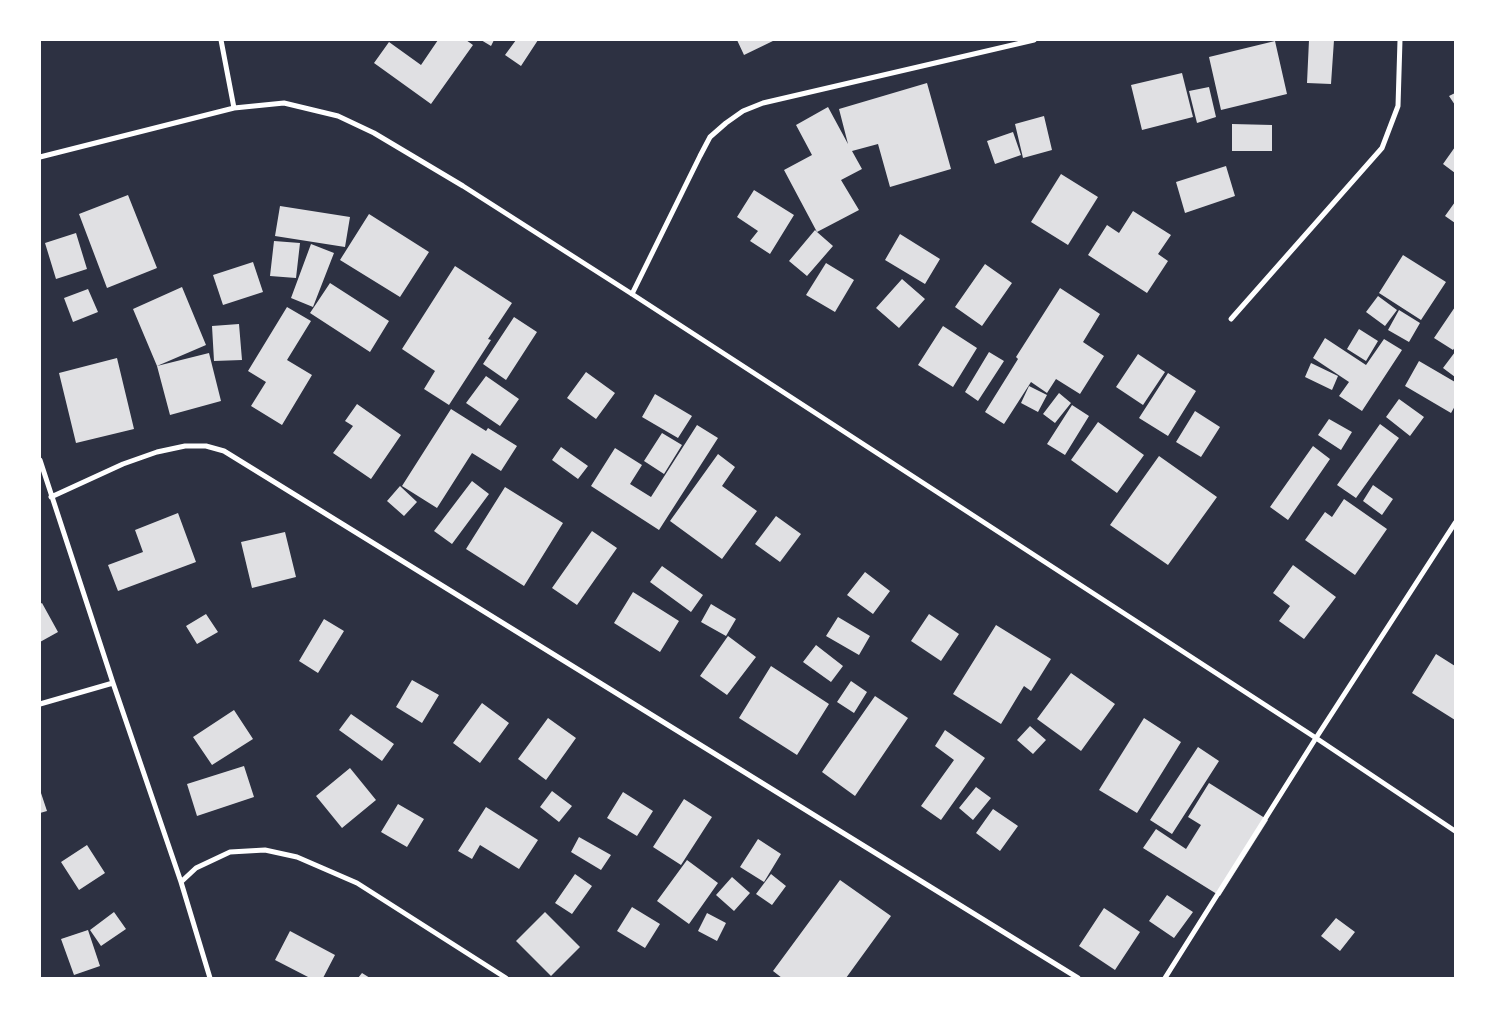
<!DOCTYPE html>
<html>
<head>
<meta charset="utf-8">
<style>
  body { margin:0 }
  #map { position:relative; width:1495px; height:1018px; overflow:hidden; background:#2d3142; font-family:Helvetica,sans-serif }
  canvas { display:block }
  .frame { position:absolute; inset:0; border:41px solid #fff; pointer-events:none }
</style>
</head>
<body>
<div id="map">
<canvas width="1495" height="1018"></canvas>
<div class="frame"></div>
</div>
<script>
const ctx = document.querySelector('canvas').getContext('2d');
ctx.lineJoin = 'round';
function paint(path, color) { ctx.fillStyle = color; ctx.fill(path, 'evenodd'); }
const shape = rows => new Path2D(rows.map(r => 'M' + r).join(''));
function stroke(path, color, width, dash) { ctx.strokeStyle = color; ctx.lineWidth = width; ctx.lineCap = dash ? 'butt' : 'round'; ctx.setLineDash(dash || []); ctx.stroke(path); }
const building = shape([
  [438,40,466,40,473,45,431,104,374,63,389,42,421,65],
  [481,40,494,40,491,46],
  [516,40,538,40,521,66,505,55],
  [737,40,775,40,744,55],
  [1309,40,1334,40,1331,84,1307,83],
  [1275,41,1287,94,1221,110,1209,57],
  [1182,73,1193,117,1142,130,1131,85],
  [927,83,951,169,890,187,878,144,852,151,862,169,841,180,859,210,817,232,833,246,807,276,789,261,815,230,817,232,784,170,812,155,796,125,828,107,848,144,839,109],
  [1209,87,1216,117,1197,123,1189,91],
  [1455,93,1455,105,1449,96],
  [1044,116,1052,150,1023,158,1015,124],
  [1232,124,1272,125,1272,151,1232,151],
  [1013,132,1021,155,995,164,987,141],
  [1455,147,1455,173,1443,164],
  [1226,166,1235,196,1185,213,1176,182],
  [1061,174,1098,197,1068,245,1031,222],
  [754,190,794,215,770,254,750,241,758,231,737,217],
  [128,195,157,268,107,288,79,214],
  [1455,202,1455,223,1445,216],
  [280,206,350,217,345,247,275,236],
  [1133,211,1171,235,1158,254,1168,261,1147,293,1088,255,1107,225,1119,233],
  [369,214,429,252,400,297,340,260],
  [76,233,87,269,56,279,45,243],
  [900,234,940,259,925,284,885,260],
  [274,241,300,243,296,278,270,276],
  [311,244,334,253,313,307,291,298],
  [1403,255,1446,282,1421,320,1379,293],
  [253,262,263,292,223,305,213,275],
  [826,263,854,280,835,312,806,295],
  [985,264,1012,283,982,326,955,307],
  [455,266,512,303,488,339,491,340,449,405,424,389,435,371,402,349],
  [902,279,925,299,899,328,876,308],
  [330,283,389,321,370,352,310,313],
  [182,287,206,345,157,366,133,309],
  [1060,288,1100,314,1083,342,1104,356,1080,394,1056,379,1047,393,1031,382,1004,424,985,412,1018,359,1016,357],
  [88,289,98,312,73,322,64,298],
  [1378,296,1397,310,1385,326,1366,312],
  [287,307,311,321,287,360,312,375,282,425,251,406,266,382,248,371],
  [1455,307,1455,347,1453,350,1434,338],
  [1399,310,1420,323,1409,342,1388,330],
  [514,317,537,332,506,380,483,364],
  [239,324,242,360,214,361,212,326],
  [943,326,977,348,953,387,918,365],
  [1359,329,1378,341,1366,361,1347,349],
  [1325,338,1366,365,1384,339,1402,350,1362,411,1339,396,1349,382,1313,358],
  [989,352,1004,361,978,401,965,392],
  [1455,352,1455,377,1443,368],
  [209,353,221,401,170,415,157,366],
  [1138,354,1165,372,1143,405,1116,387],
  [117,358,134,429,76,443,59,373],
  [1419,361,1455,382,1455,406,1451,413,1405,386],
  [1311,363,1338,376,1332,390,1305,377],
  [586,372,615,393,596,419,567,398],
  [1168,373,1196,391,1168,436,1139,418],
  [486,376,519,399,500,426,466,403],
  [1029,386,1047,395,1038,412,1021,403],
  [1059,393,1071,403,1055,423,1043,414],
  [655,394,692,416,678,438,642,417],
  [1399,399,1424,417,1410,436,1386,417],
  [357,404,401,435,371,479,333,453,353,426,345,421],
  [1072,405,1089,416,1065,455,1047,444],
  [451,409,486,431,488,428,517,446,501,471,472,453,437,508,402,486],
  [1195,411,1220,427,1201,457,1176,442],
  [1329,419,1352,432,1341,450,1318,435],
  [1098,422,1144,455,1117,493,1071,460],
  [1380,424,1399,438,1356,498,1337,485],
  [697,425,718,438,659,530,591,486,615,448,642,465,630,484,651,497],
  [662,433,682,445,664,474,644,461],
  [1313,446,1330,459,1288,520,1270,507],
  [561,447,588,466,578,479,552,460],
  [718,454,735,467,722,486,757,511,722,559,670,521],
  [1159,456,1217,497,1168,565,1110,525],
  [472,481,489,494,452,544,434,531],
  [1373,485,1393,499,1382,515,1363,501],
  [400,486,417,502,404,516,387,501],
  [505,487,563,523,524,586,466,549],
  [1344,499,1387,529,1355,575,1305,540,1325,512,1332,517],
  [178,513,196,562,118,591,108,565,143,552,135,530],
  [776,516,801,534,780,562,755,544],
  [592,531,617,548,577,605,552,588],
  [285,532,296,577,252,588,241,542],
  [1293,565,1336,597,1304,639,1279,621,1290,606,1273,593],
  [662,566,703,595,691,612,650,582],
  [865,572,890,591,873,614,847,595],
  [633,592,679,621,660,652,614,623],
  [42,603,58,632,40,642,40,604],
  [711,604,736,619,726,636,701,622],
  [206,614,218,632,197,644,186,626],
  [929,614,959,634,941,661,911,641],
  [838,617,870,636,859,655,826,636],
  [324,619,344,631,318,673,299,661],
  [996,625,1051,659,1031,691,1024,686,1001,724,953,694],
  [728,636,756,657,727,695,700,676],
  [816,645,843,666,831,682,803,662],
  [1436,654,1455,666,1455,720,1412,693],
  [771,666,829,704,797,755,739,718],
  [1071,673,1115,704,1081,751,1037,719],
  [412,680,439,695,422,723,396,707],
  [851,681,867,692,854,713,837,702],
  [875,696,908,718,855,796,822,772],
  [482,703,509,723,480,763,453,743],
  [234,710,253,739,212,765,193,737],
  [351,714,394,744,382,761,339,730],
  [548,718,576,738,546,780,518,759],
  [1144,718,1181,742,1137,813,1099,790],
  [1030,726,1046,740,1033,754,1017,740],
  [945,730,985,758,941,820,921,806,954,760,935,746],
  [1198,747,1219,761,1172,834,1150,820],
  [244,766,254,797,197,816,187,784],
  [350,768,376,800,342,828,316,796],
  [1209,783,1268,820,1220,896,1143,848,1156,829,1186,849,1201,825,1188,817],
  [976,787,991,798,973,820,959,808],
  [40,790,47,811,40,813],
  [552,791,572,806,559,822,540,807],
  [623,792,653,811,637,836,607,818],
  [684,799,712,817,681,865,653,847],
  [398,804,424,819,407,847,381,832],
  [486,807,538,840,519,869,480,845,472,859,458,851],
  [993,809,1018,826,1000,851,976,833],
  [579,837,611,855,601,870,571,852],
  [758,839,781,854,764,882,740,867],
  [87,845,105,873,79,890,61,862],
  [687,860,718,883,689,924,657,901],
  [575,874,592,886,572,914,555,903],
  [771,874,786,886,772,905,756,894],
  [732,877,750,893,734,911,716,895],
  [840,880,891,916,846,978,782,978,773,971],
  [1167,895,1193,912,1174,938,1149,921],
  [632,907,660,924,645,948,617,931],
  [1104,908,1140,932,1115,970,1079,946],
  [114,912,126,929,101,946,90,930],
  [545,912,580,947,551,976,516,941],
  [707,913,726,923,717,941,698,931],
  [1336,918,1355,932,1340,951,1321,936],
  [88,930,100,966,74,975,61,939],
  [290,931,335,955,323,978,310,978,275,960],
  [362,973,370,978,358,978]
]);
const minor = shape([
  [221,40,234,108],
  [40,157,234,108,284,103,338,116,374,133,463,186,632,294,1316,738,1455,831],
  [632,294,700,156,710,137,726,123,743,111,763,103,1034,40],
  [1231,319,1382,148,1398,106,1400,40],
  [40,460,113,683,181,882,210,978],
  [51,497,123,464,157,452,185,446,206,446,224,451,1078,978],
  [40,704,113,683],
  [181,882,196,868,230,852,265,850,297,857,357,883,506,978],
  [1165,978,1316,738,1455,523]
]);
paint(building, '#e0e0e3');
stroke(minor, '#fff', 5);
</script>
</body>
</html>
